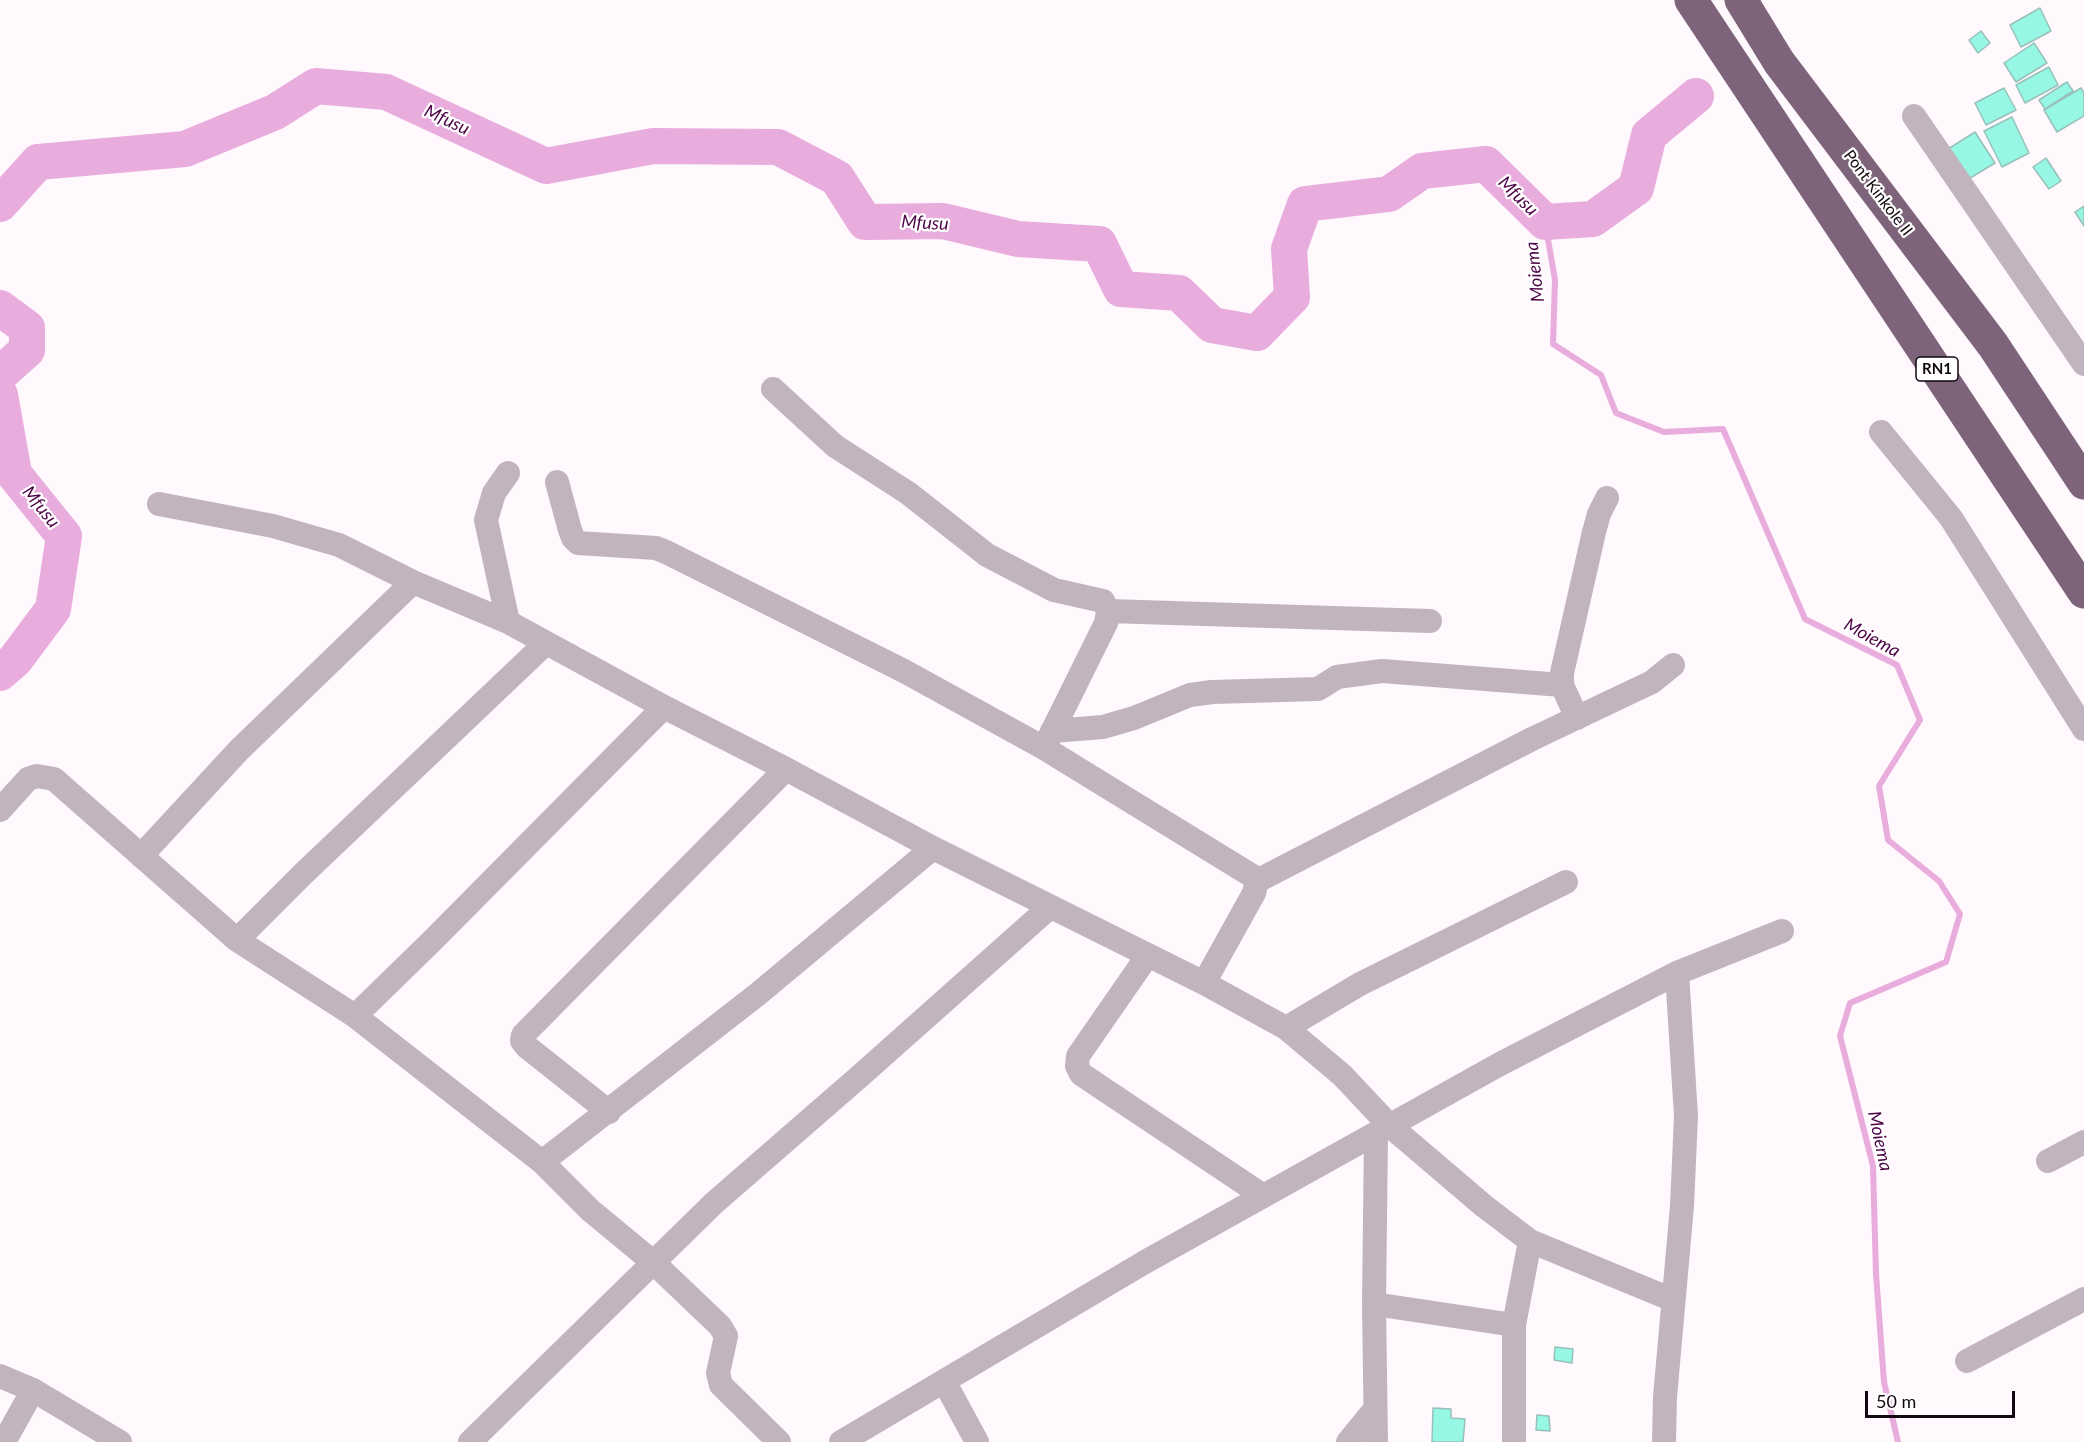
<!DOCTYPE html>
<html>
<head>
<meta charset="utf-8">
<style>
  body { margin:0 }
  #map { position:relative; width:2084px; height:1442px; overflow:hidden; background:#fff8fd; font-family:Lato,sans-serif }
  canvas { display:block }
  .scale { position:absolute; left:1865px; top:1391px; width:150px; height:27px; box-sizing:border-box; border:3px solid #110810; border-top:0; padding-left:8px; font-size:18px; line-height:21px; white-space:nowrap; color:#110810; -webkit-text-stroke:4px #fff; paint-order:stroke }
</style>
</head>
<body>
<div id="map">
<canvas width="2084" height="1442"></canvas>
<div class="scale">50 m</div>
</div>
<script>
const ctx = document.querySelector('canvas').getContext('2d');
ctx.lineJoin = 'round';
const shape = rows => new Path2D(rows.map(r => 'M' + r).join(''));
function stroke(path, color, width, dash) { ctx.strokeStyle = color; ctx.lineWidth = width; ctx.lineCap = dash ? 'butt' : 'round'; ctx.setLineDash(dash || []); ctx.stroke(path); }
function paint(path, color) { ctx.fillStyle = color; ctx.fill(path, 'evenodd'); }
function label(font, color, halo, rows, align = 'center') {
  ctx.font = font + ' Lato,sans-serif'; ctx.lineWidth = 4.5; ctx.setLineDash([]); ctx.textBaseline = 'middle'; ctx.strokeStyle = halo; ctx.fillStyle = color; for (const [text, x, y, turn = 0] of rows) {
    ctx.save(); ctx.translate(x, y); ctx.rotate((+turn || 0) * Math.PI / 180); ctx.textAlign = isNaN(turn) ? turn : align; if (halo) ctx.strokeText(text, 0, 0); ctx.fillText(text, 0, 0); ctx.restore();
  }
}
const stream = shape([
  [1545,222,1555,280,1553,344,1601,375,1616,413,1664,432,1723,429,1805,619,1897,665,1920,720,1879,786,1888,840,1939,881,1960,914,1946,962,1850,1003,1840,1036,1873,1166,1876,1274,1884,1382,1898,1442]
]);
const river = shape([
  [0,204,38,162,185,149,275,112,316,86,386,92,546,166,653,146,778,147,837,178,865,222,943,221,1018,239,1099,244,1121,289,1179,293,1212,325,1257,333,1292,297,1289,249,1305,204,1389,194,1422,171,1486,164,1545,222,1593,219,1636,188,1649,135,1696,96],
  [0,308,27,328,27,350,0,374],
  [0,395,14,474,64,536,53,609,15,660,0,673]
]);
const building = shape([
  [2040,8,2051,31,2021,47,2010,25,2040,8],
  [1981,31,1990,43,1978,53,1969,40,1981,31],
  [2034,43,2047,63,2016,82,2004,63,2034,43],
  [2049,67,2058,85,2025,103,2016,85,2049,67],
  [2067,82,2073,91,2045,109,2039,100,2067,82],
  [2004,88,2016,110,1986,125,1975,103,2004,88],
  [2081,88,2084,93,2084,116,2057,132,2044,110,2081,88],
  [2012,117,2029,153,2002,167,1984,131,2012,117],
  [1975,132,1995,163,1967,180,1948,149,1975,132],
  [2046,158,2061,181,2049,189,2033,167,2046,158],
  [2084,206,2084,226,2075,212,2084,206],
  [1555,1347,1573,1349,1572,1363,1554,1360,1555,1347],
  [1433,1408,1451,1409,1451,1418,1465,1419,1463,1442,1432,1442,1433,1408],
  [1537,1415,1549,1416,1550,1431,1536,1430,1537,1415]
]);
const minor = shape([
  [1914,116,2084,364],
  [773,389,835,446,908,493,987,555,1054,590,1103,601,1108,611,1106,623,1044,748],
  [1881,432,1951,518,2084,729],
  [508,473,494,493,486,520,508,622],
  [557,482,570,530,573,538,578,543,656,548,666,552,904,671,1044,748,1254,877,1257,881,1254,893,1204,983],
  [159,504,273,526,339,545,413,582,508,622,664,707,786,769,933,848,1204,983,1286,1028,1342,1075,1389,1125,1484,1206,1530,1241,1673,1300],
  [1108,611,1430,621],
  [1577,718,1562,685,1562,673,1594,532,1599,514,1607,498],
  [1052,731,1103,727,1134,718,1190,695,1212,692,1318,689,1337,677,1382,671,1562,685],
  [0,810,28,779,37,776,54,779,237,940,355,1016,542,1162,590,1210,654,1263,720,1326,726,1336,718,1373,721,1385,779,1442],
  [141,856,239,750,413,582],
  [1257,881,1532,739,1652,682,1673,665],
  [237,940,304,873,546,643],
  [1148,955,1078,1056,1077,1066,1081,1074,1262,1195],
  [355,1016,433,940,664,707],
  [1286,1028,1360,984,1566,882],
  [609,1112,527,1047,522,1041,523,1035,786,769],
  [1376,1133,1374,1304,1376,1442],
  [2048,1161,2084,1142],
  [542,1162,758,994,933,848],
  [1374,1304,1514,1325],
  [1967,1361,2084,1299],
  [0,1376,33,1390,120,1442],
  [944,1381,977,1442],
  [4,1442,33,1390],
  [470,1442,714,1203,860,1076,1050,907],
  [841,1442,1145,1262,1500,1064,1677,973,1782,931],
  [1348,1442,1375,1409],
  [1514,1442,1514,1325,1530,1241],
  [1664,1442,1665,1397,1682,1206,1686,1116,1677,973]
]);
const highway = shape([
  [1691,0,2084,592],
  [1741,0,1779,62,1993,345,2084,483]
]);
const shields = [
  [1937,369,42]
];
const shieldNames = [
  ["RN1",1937,369]
];
const streetNames = [
  ["Pont Kinkole II",1878,193,53]
];
const waterNames = [
  ["Mfusu",447,120,25],
  ["Mfusu",1518,196,45],
  ["Mfusu",925,223,3],
  ["Moiema",1535,272,-96],
  ["Mfusu",41,507,51],
  ["Moiema",1872,638,29],
  ["Moiema",1880,1141,78]
];
stroke(stream, '#e8acdd', 6);
stroke(river, '#e8acdd', 36);
paint(building, '#97f7e5');
stroke(building, '#97c1b8', 1.5);
stroke(minor, '#c1b4bf', 24);
stroke(highway, '#7e647a', 33);
for (const [x, y, w] of shields) { const box = new Path2D(); box.roundRect(x - w / 2, y - 12, w, 24, 4.5); ctx.fillStyle = '#fff'; ctx.fill(box); stroke(box, '#110810', 1.5); }
label('bold 15px', '#110810', null, shieldNames);
label('16px', '#110810', '#fff', streetNames);
label('italic 18px', '#4c0446', '#fff', waterNames);
</script>
</body>
</html>
